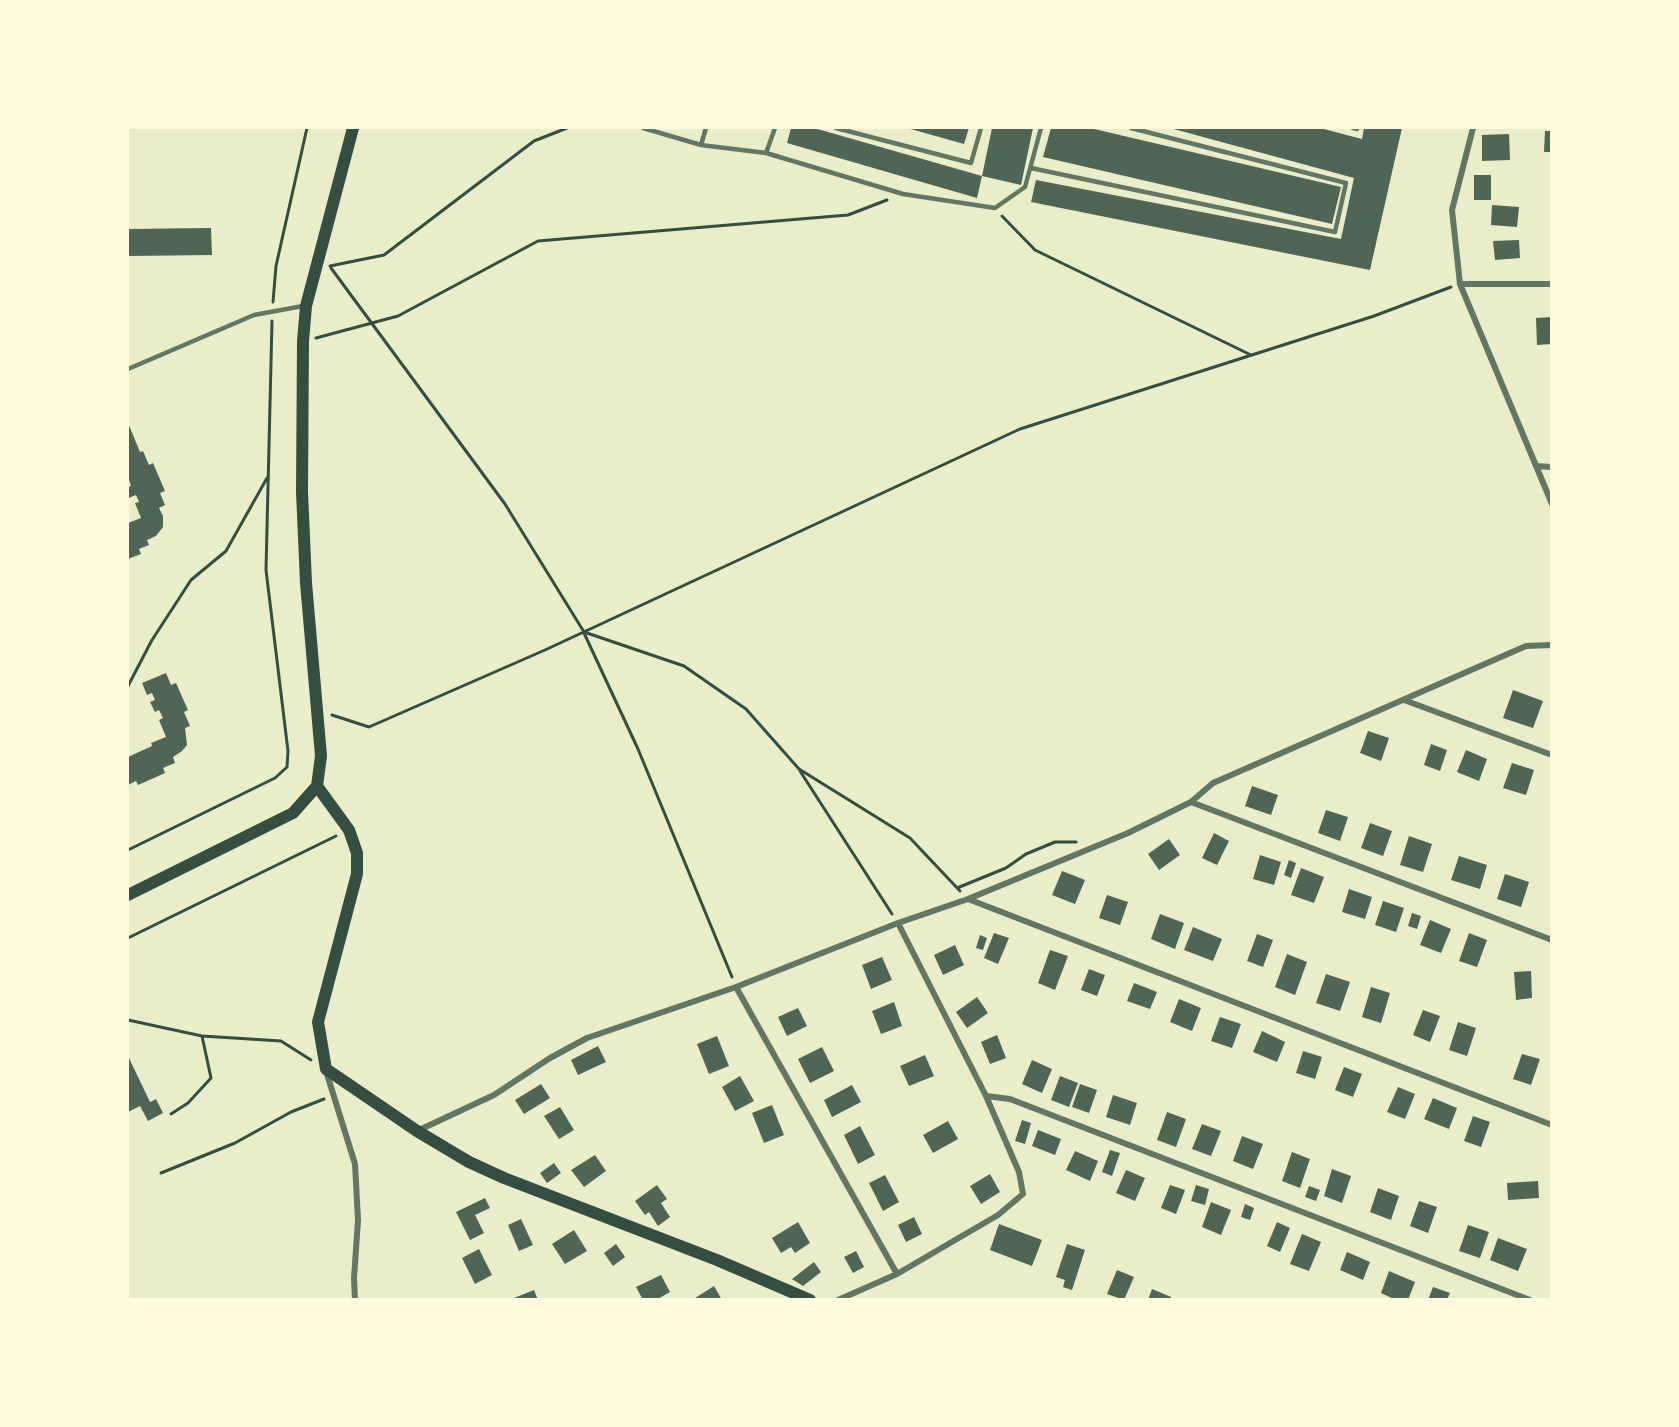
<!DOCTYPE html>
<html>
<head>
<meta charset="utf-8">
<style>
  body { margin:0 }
  #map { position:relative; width:1679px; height:1427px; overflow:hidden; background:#e9edc9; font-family:Mulish,sans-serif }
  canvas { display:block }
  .frame { position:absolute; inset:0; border:129px solid #fefae0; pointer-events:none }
</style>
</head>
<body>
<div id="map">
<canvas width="1679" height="1427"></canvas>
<div class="frame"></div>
</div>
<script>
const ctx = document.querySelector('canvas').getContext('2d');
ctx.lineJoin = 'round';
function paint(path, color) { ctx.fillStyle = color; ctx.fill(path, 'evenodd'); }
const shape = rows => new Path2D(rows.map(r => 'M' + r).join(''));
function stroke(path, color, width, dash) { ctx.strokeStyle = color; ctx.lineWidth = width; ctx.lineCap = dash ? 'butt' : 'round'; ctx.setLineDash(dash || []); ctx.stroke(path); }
const building = shape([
  [791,128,814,128,982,176,977,198,787,143],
  [907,128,969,128,964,144],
  [992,128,1033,128,1021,185,982,176],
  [1051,128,1090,128,1341,187,1332,224,1043,157],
  [1170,128,1320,128,1362,139,1364,128,1402,128,1370,270,1031,202,1036,180,1341,239,1354,178],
  [1545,131,1552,131,1552,152,1544,152],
  [1509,134,1510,160,1482,161,1482,135],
  [1474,175,1491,175,1491,200,1474,200],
  [1492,205,1519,207,1517,227,1491,225],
  [211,228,212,255,128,256,128,229],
  [1519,240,1520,258,1495,260,1493,241],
  [1552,317,1552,344,1537,345,1536,318],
  [128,423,140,452,143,451,149,465,153,463,165,491,160,493,165,505,159,508,163,516,163,527,156,536,147,540,149,545,139,549,141,554,128,559,128,523,141,518,135,503,139,502,136,495,129,498,128,493,128,487,131,486,128,477],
  [166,673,171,685,176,683,188,710,184,712,190,726,185,728,187,745,182,751,173,757,175,763,163,768,165,773,138,785,136,781,128,785,128,757,152,746,151,743,166,737,159,720,163,718,159,710,155,712,150,702,155,700,152,693,147,695,142,683],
  [1513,690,1543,701,1533,728,1503,718],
  [1368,731,1389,738,1381,761,1360,753],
  [1431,744,1447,750,1440,771,1424,765],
  [1466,750,1487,759,1479,781,1457,772],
  [1512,763,1534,770,1526,795,1503,788],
  [1252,786,1278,795,1271,815,1245,806],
  [1326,810,1348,817,1340,841,1318,833],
  [1370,823,1392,831,1383,856,1361,848],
  [1214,833,1229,841,1217,865,1202,858],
  [1409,836,1432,844,1423,872,1400,865],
  [1169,839,1180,855,1159,870,1148,854],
  [1260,855,1281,862,1274,885,1253,879],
  [1459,856,1487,865,1480,889,1451,880],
  [1289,860,1296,863,1291,878,1284,875],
  [1301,868,1324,877,1314,903,1291,895],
  [1062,871,1085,880,1075,904,1052,895],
  [1505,874,1529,882,1521,907,1497,899],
  [1349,889,1372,897,1365,919,1342,912],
  [1107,895,1128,902,1120,925,1099,918],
  [1383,901,1404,908,1396,932,1375,925],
  [1412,913,1421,916,1417,929,1408,926],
  [1160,914,1184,923,1175,949,1151,939],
  [1430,920,1451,929,1441,953,1420,945],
  [1193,927,1222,939,1213,961,1184,950],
  [994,933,1009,938,998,964,984,958],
  [1469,933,1487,940,1477,967,1459,961],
  [1257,934,1273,940,1263,967,1247,961],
  [980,935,987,938,983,950,976,948],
  [955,945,964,965,943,975,934,955],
  [1050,950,1068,956,1055,990,1038,983],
  [1287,954,1307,962,1295,995,1275,987],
  [882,957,892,980,871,989,862,965],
  [1089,969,1105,975,1097,996,1081,990],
  [1531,971,1532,998,1516,1000,1514,972],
  [1326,974,1350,982,1340,1011,1316,1003],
  [1134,983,1157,992,1150,1009,1127,1001],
  [1371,987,1390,993,1381,1023,1362,1017],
  [977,997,988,1013,967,1028,956,1012],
  [1179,999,1201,1008,1192,1031,1170,1022],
  [894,1002,902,1026,881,1034,872,1011],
  [798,1008,807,1026,787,1036,778,1017],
  [1423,1010,1440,1016,1430,1042,1413,1035],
  [1220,1017,1241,1024,1232,1048,1211,1041],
  [1458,1022,1476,1028,1467,1056,1449,1050],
  [1262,1031,1285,1042,1277,1062,1253,1052],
  [997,1035,1006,1058,990,1064,981,1042],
  [717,1036,729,1066,709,1074,697,1044],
  [598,1046,606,1062,578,1075,571,1060],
  [822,1047,834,1071,810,1083,798,1059],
  [1303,1051,1322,1057,1315,1079,1296,1073],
  [1522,1054,1540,1059,1531,1085,1513,1079],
  [925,1055,934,1076,909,1086,900,1066],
  [128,1056,150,1102,156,1099,163,1113,148,1121,140,1106,128,1112],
  [1032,1060,1052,1069,1042,1093,1022,1084],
  [1344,1067,1362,1074,1353,1097,1335,1090],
  [740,1076,754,1101,735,1111,722,1087],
  [1060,1076,1078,1083,1069,1107,1051,1100],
  [541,1084,550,1098,524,1114,515,1100],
  [1080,1084,1097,1090,1089,1113,1072,1107],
  [852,1085,861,1102,832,1117,824,1100],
  [1398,1087,1415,1094,1405,1119,1387,1112],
  [1113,1095,1137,1103,1130,1125,1106,1117],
  [1433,1098,1457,1108,1449,1129,1424,1119],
  [772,1105,784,1135,764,1143,752,1113],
  [560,1107,574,1130,559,1139,544,1116],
  [1167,1112,1186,1119,1176,1147,1157,1140],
  [1473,1116,1490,1122,1481,1147,1464,1141],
  [1022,1120,1031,1123,1025,1144,1015,1141],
  [948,1121,958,1139,933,1153,923,1135],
  [1202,1124,1221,1131,1211,1156,1192,1149],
  [860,1126,875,1155,858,1164,844,1135],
  [1038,1130,1061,1139,1055,1155,1032,1146],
  [1242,1136,1263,1144,1253,1169,1233,1161],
  [1110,1150,1120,1153,1112,1176,1102,1172],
  [1075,1151,1098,1161,1090,1181,1066,1170],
  [1292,1152,1310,1159,1300,1188,1282,1181],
  [595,1155,606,1171,584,1187,571,1170],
  [554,1163,561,1173,547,1183,540,1173],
  [1332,1169,1351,1176,1342,1203,1324,1196],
  [1126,1170,1145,1178,1135,1201,1116,1193],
  [990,1174,1000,1192,981,1204,970,1186],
  [885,1175,899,1202,883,1211,869,1183],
  [1538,1181,1539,1198,1508,1200,1507,1183],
  [657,1185,667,1199,661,1203,670,1217,658,1226,649,1212,645,1215,635,1201],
  [1170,1185,1185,1190,1176,1214,1161,1208],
  [1196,1185,1209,1189,1205,1205,1191,1201],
  [1309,1186,1320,1190,1316,1201,1305,1197],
  [1378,1188,1399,1196,1391,1220,1370,1212],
  [485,1198,490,1208,475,1215,484,1233,470,1240,456,1212],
  [1419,1201,1437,1207,1428,1233,1410,1226],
  [1211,1202,1231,1210,1221,1235,1202,1227],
  [1245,1204,1254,1208,1250,1220,1241,1217],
  [914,1217,922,1234,906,1242,898,1225],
  [521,1219,533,1245,519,1251,508,1225],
  [798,1222,810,1243,795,1253,791,1247,781,1253,772,1238],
  [1277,1222,1290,1228,1280,1252,1267,1246],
  [999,1224,1042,1240,1032,1266,990,1250],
  [1468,1225,1489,1232,1480,1258,1459,1251],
  [574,1230,587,1251,565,1264,552,1244],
  [1302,1234,1321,1242,1309,1271,1290,1264],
  [1498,1238,1527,1249,1518,1271,1490,1260],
  [616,1244,625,1257,613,1266,604,1253],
  [1067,1244,1085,1250,1072,1290,1063,1287,1065,1280,1056,1277],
  [479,1249,492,1275,475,1284,462,1258],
  [856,1251,864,1267,853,1273,844,1257],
  [1347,1252,1370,1262,1363,1280,1340,1270],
  [814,1262,821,1272,803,1286,792,1279],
  [1117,1270,1134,1277,1124,1300,1107,1294],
  [1389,1271,1415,1282,1408,1300,1396,1300,1381,1293],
  [661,1275,670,1292,656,1300,643,1300,636,1287],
  [714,1286,722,1300,692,1300],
  [1433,1287,1450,1293,1447,1300,1428,1300],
  [1152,1289,1171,1297,1171,1300,1148,1300],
  [534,1290,538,1300,515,1300,514,1298]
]);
const path = shape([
  [1002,216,1035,250,1251,355],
  [330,266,384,255,534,141,567,128],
  [331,268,505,504,584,632,684,666,746,709,799,769,910,838,960,891],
  [273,302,276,266,307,128],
  [316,338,398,316,538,241,848,215,887,200],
  [584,633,638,749,732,977],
  [128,686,152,640,191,580,226,551,267,478],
  [332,715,369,727,545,650,1020,429,1374,316,1451,287],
  [800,771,892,914],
  [128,850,275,778,287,767,288,751,266,570,272,321],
  [957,888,1006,868,1026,854,1055,842,1076,842],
  [128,938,336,836],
  [128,1020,202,1036,281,1041,311,1060],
  [171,1114,188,1103,211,1078,202,1036],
  [161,1173,235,1143,291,1112,324,1099]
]);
const service = shape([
  [643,128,701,145,766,153,903,194,995,208,1025,187,1041,128],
  [836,128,971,163,981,128],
  [1353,128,1357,129],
  [701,145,706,128],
  [766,153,775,128],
  [1031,168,1335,232,1346,183,1131,128],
  [128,369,254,315,303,306]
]);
const minor = shape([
  [1473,128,1452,210,1460,284,1552,504],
  [1460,284,1552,284],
  [1536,466,1552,467],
  [1404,700,1552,755],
  [1191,802,1552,940],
  [968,899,1552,1125],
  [736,987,897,1274],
  [326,1071,355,1164,358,1220,354,1278,355,1300],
  [986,1096,1010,1099,1530,1300],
  [417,1131,494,1095,550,1058,587,1038,736,987,898,923,968,899,1128,833,1191,802,1213,783,1526,646,1552,645],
  [838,1300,897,1274,998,1215,1023,1194,1019,1172,986,1096,898,923]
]);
const secondary = shape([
  [317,786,349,830,357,853,357,874,318,1022,326,1069,417,1131,469,1162,504,1178,717,1260,810,1300],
  [128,895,293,813,317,786,321,756,306,583,302,492,303,341,306,306,353,128]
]);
paint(building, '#4f6655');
stroke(path, '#344e41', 3);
stroke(service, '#617663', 4.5);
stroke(minor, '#617663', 6);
stroke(secondary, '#344e41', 12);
</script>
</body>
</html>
